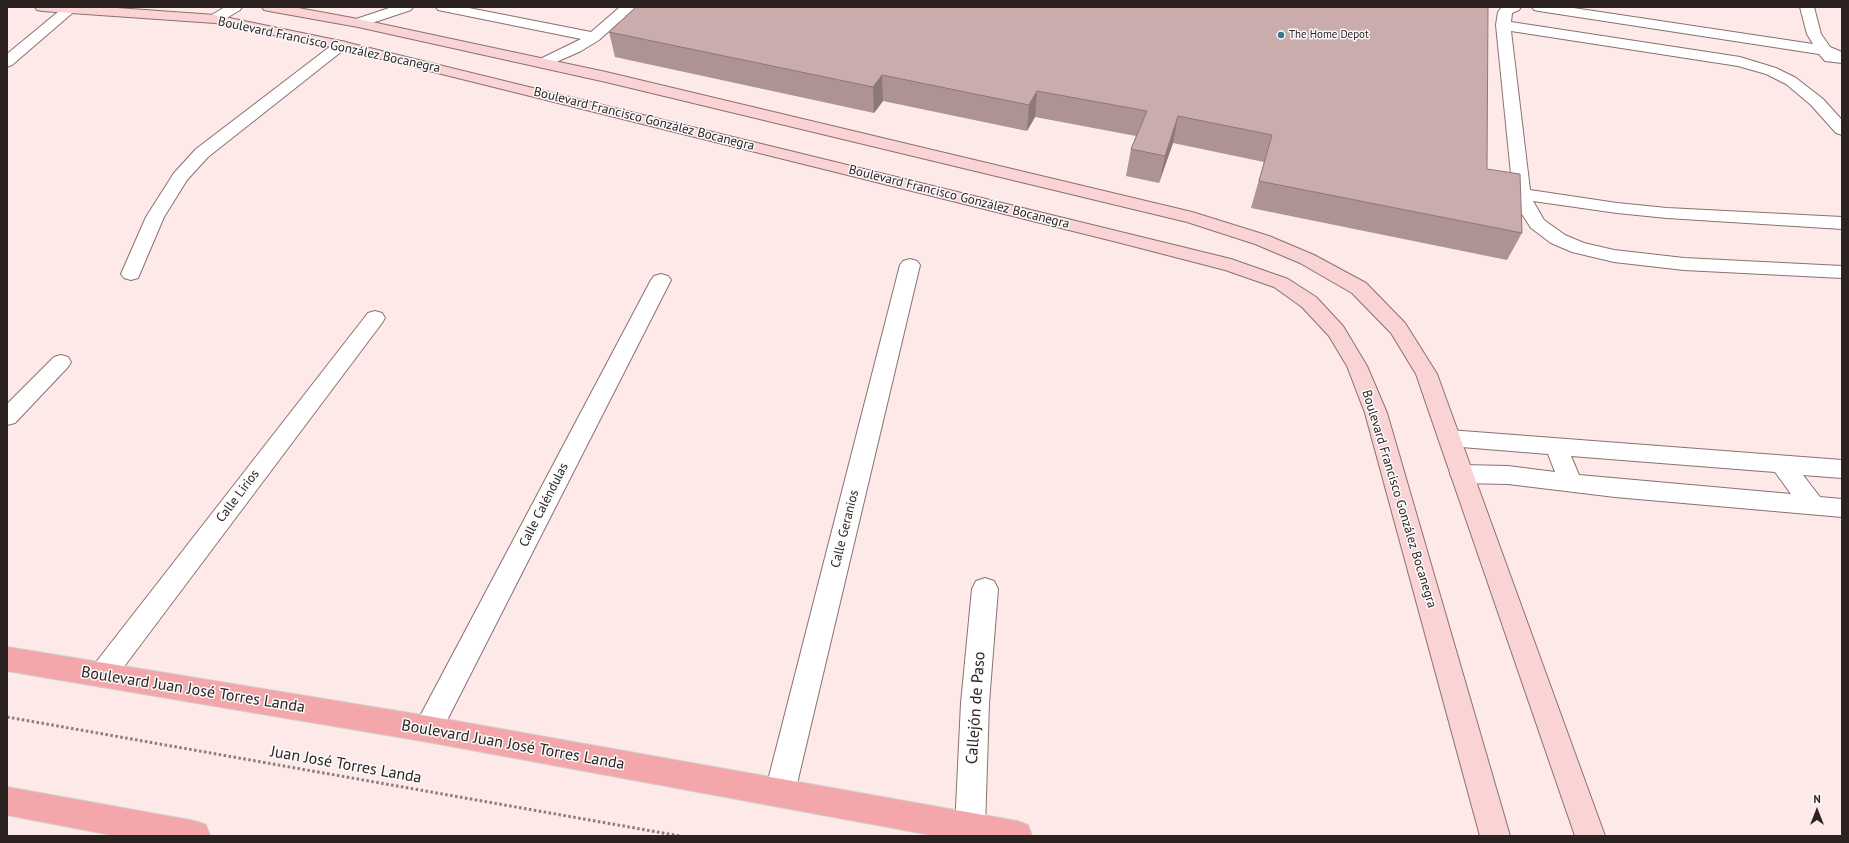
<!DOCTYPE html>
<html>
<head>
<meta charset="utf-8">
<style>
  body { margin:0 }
  #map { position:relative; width:1849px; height:843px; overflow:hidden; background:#fce9e8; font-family:"PT Sans",sans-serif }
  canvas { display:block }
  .frame { position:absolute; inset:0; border:8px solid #2d2222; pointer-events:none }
  .north { position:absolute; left:1797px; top:791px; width:40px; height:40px; -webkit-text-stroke:3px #fbfbfb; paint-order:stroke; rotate:0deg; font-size:11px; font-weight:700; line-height:16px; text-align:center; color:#2d2222 }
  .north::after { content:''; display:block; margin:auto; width:14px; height:18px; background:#2d2222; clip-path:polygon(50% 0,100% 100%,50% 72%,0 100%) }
</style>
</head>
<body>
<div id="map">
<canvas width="1849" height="843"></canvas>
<div class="frame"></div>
<div class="north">N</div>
</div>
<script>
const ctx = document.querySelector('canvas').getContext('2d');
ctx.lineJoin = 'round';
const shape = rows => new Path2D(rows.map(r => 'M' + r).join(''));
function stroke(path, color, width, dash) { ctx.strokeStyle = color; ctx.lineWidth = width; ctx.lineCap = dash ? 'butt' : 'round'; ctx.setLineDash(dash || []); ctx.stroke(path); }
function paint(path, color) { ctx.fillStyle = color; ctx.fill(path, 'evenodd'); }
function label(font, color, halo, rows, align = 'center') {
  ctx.font = font + ' "PT Sans",sans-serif'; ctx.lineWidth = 3; ctx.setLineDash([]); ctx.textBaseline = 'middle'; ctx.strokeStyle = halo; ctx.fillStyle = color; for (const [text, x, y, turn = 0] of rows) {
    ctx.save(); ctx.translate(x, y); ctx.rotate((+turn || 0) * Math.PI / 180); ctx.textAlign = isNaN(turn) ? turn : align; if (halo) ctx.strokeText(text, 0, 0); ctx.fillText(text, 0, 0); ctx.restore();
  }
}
const path = shape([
  [7,717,680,836]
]);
const lane = shape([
  [392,7,413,7,411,10,363,26,353,26,351,23,353,20,392,7],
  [436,7,464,7,591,32,620,7,636,7,599,40,581,51,543,68,538,66,535,63,538,60,581,39,443,11,438,10,436,7],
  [1502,7,1521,7,1519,10,1512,13,1511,22,1740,57,1776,68,1796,78,1823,99,1842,120,1842,135,1836,133,1811,105,1786,84,1766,74,1738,66,1511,31,1530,190,1617,203,1667,208,1842,217,1842,229,1667,218,1617,213,1533,201,1544,220,1565,235,1584,243,1614,250,1684,258,1842,266,1842,278,1684,270,1614,262,1572,252,1551,243,1531,228,1518,208,1513,194,1496,25,1498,12,1502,7],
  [1532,7,1567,7,1813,44,1807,34,1800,7,1814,7,1821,34,1830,47,1842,52,1842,63,1825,61,1819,54,1539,11,1534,10,1532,7],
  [1449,430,1842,460,1842,478,1803,475,1820,497,1842,499,1842,517,1615,497,1508,484,1461,483,1453,480,1450,474,1453,468,1461,465,1508,466,1555,472,1548,454,1449,446,1441,444,1438,438,1441,432,1449,430],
  [1571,456,1775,472,1791,494,1579,475,1571,456]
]);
const street = shape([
  [64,7,76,7,77,9,12,65,7,67,7,54,64,7],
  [225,7,242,7,240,10,220,22,210,22,208,19,210,16,225,7],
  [341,41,346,42,348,45,346,48,208,157,187,180,164,217,138,278,131,280,124,278,121,274,146,217,174,173,196,149,336,42,341,41],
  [910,259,917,261,920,265,795,792,790,802,780,806,770,802,765,792,900,265,903,261,910,259],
  [661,274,668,276,671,280,438,738,428,742,418,738,414,729,418,720,651,280,654,276,661,274],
  [375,311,382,313,385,318,382,323,111,684,102,687,93,684,89,675,93,666,368,313,375,311],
  [61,355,68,357,71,362,68,367,15,423,7,425,7,404,54,357,61,355],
  [985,578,994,581,998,589,989,703,985,828,982,836,958,836,955,828,961,703,972,589,976,581,985,578]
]);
const secondary = shape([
  [35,7,103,7,215,15,341,41,1231,259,1288,279,1316,297,1343,326,1367,366,1387,413,1510,836,1480,836,1365,413,1347,366,1329,336,1302,307,1274,287,1225,270,1117,242,341,49,215,23,42,11,37,10,35,7],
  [262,7,293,7,358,19,606,72,1192,212,1269,236,1314,255,1366,283,1405,323,1437,374,1605,836,1575,836,1416,374,1391,333,1352,293,1300,263,1255,244,1187,222,606,82,358,27,269,11,264,10,262,7]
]);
const primary = shape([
  [7,647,428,716,1017,821,1028,825,1032,836,936,836,428,742,7,671,7,647],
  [7,787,195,821,206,825,210,836,116,836,7,815,7,787]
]);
const wall = shape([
  [636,7,1487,169,1522,233,1507,260,1251,208,1264,162,1173,143,1159,183,1126,176,1131,149,1136,136,1035,117,1027,131,883,101,874,113,615,57,609,32]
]);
const shadedWall = shape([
  [882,75,883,101,874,113,873,87],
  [1037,91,1035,117,1027,131,1029,105],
  [1178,116,1173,143,1159,183,1165,156]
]);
const building = shape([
  [636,7,1488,7,1487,169,1520,174,1522,233,1259,181,1272,135,1178,116,1165,156,1131,149,1147,111,1037,91,1029,105,882,75,873,87,609,32,636,7]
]);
const markers = [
  [1281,35,4,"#3b748e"]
];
const farPoinames = [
  ["The Home Depot",1289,35]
];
const streetNames = [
  ["Boulevard Francisco González Bocanegra",329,45,12],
  ["Boulevard Francisco González Bocanegra",644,119,14],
  ["Boulevard Francisco González Bocanegra",959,197,14],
  ["Calle Lirios",238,496,-53],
  ["Boulevard Francisco González Bocanegra",1399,499,73],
  ["Calle Caléndulas",544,505,-63],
  ["Calle Geranios",845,529,-76]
];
const nearStreetnames = [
  ["Boulevard Juan José Torres Landa",193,690,9],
  ["Callejón de Paso",976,708,-86],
  ["Boulevard Juan José Torres Landa",513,745,10],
  ["Juan José Torres Landa",346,765,10]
];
stroke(lane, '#8c7070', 2);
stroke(street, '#8c7070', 2);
stroke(secondary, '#8c7070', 2);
stroke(primary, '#d1cece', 2);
stroke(path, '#8b7d7c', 3, [2.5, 2.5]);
paint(lane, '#fff');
paint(street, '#fff');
paint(secondary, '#fad3d4');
paint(primary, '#f4a7aa');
paint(wall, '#ad9493');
paint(shadedWall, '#8d7878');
paint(building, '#c9acab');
stroke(building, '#8d7878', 1);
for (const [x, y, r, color] of markers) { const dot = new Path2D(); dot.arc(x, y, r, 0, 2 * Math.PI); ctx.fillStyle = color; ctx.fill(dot); stroke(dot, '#fbfbfb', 1.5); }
label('11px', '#2d2222', '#fbfbfb', farPoinames, 'left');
label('13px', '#2d2222', '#fbfbfb', streetNames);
label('16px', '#2d2222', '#fbfbfb', nearStreetnames);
</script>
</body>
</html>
